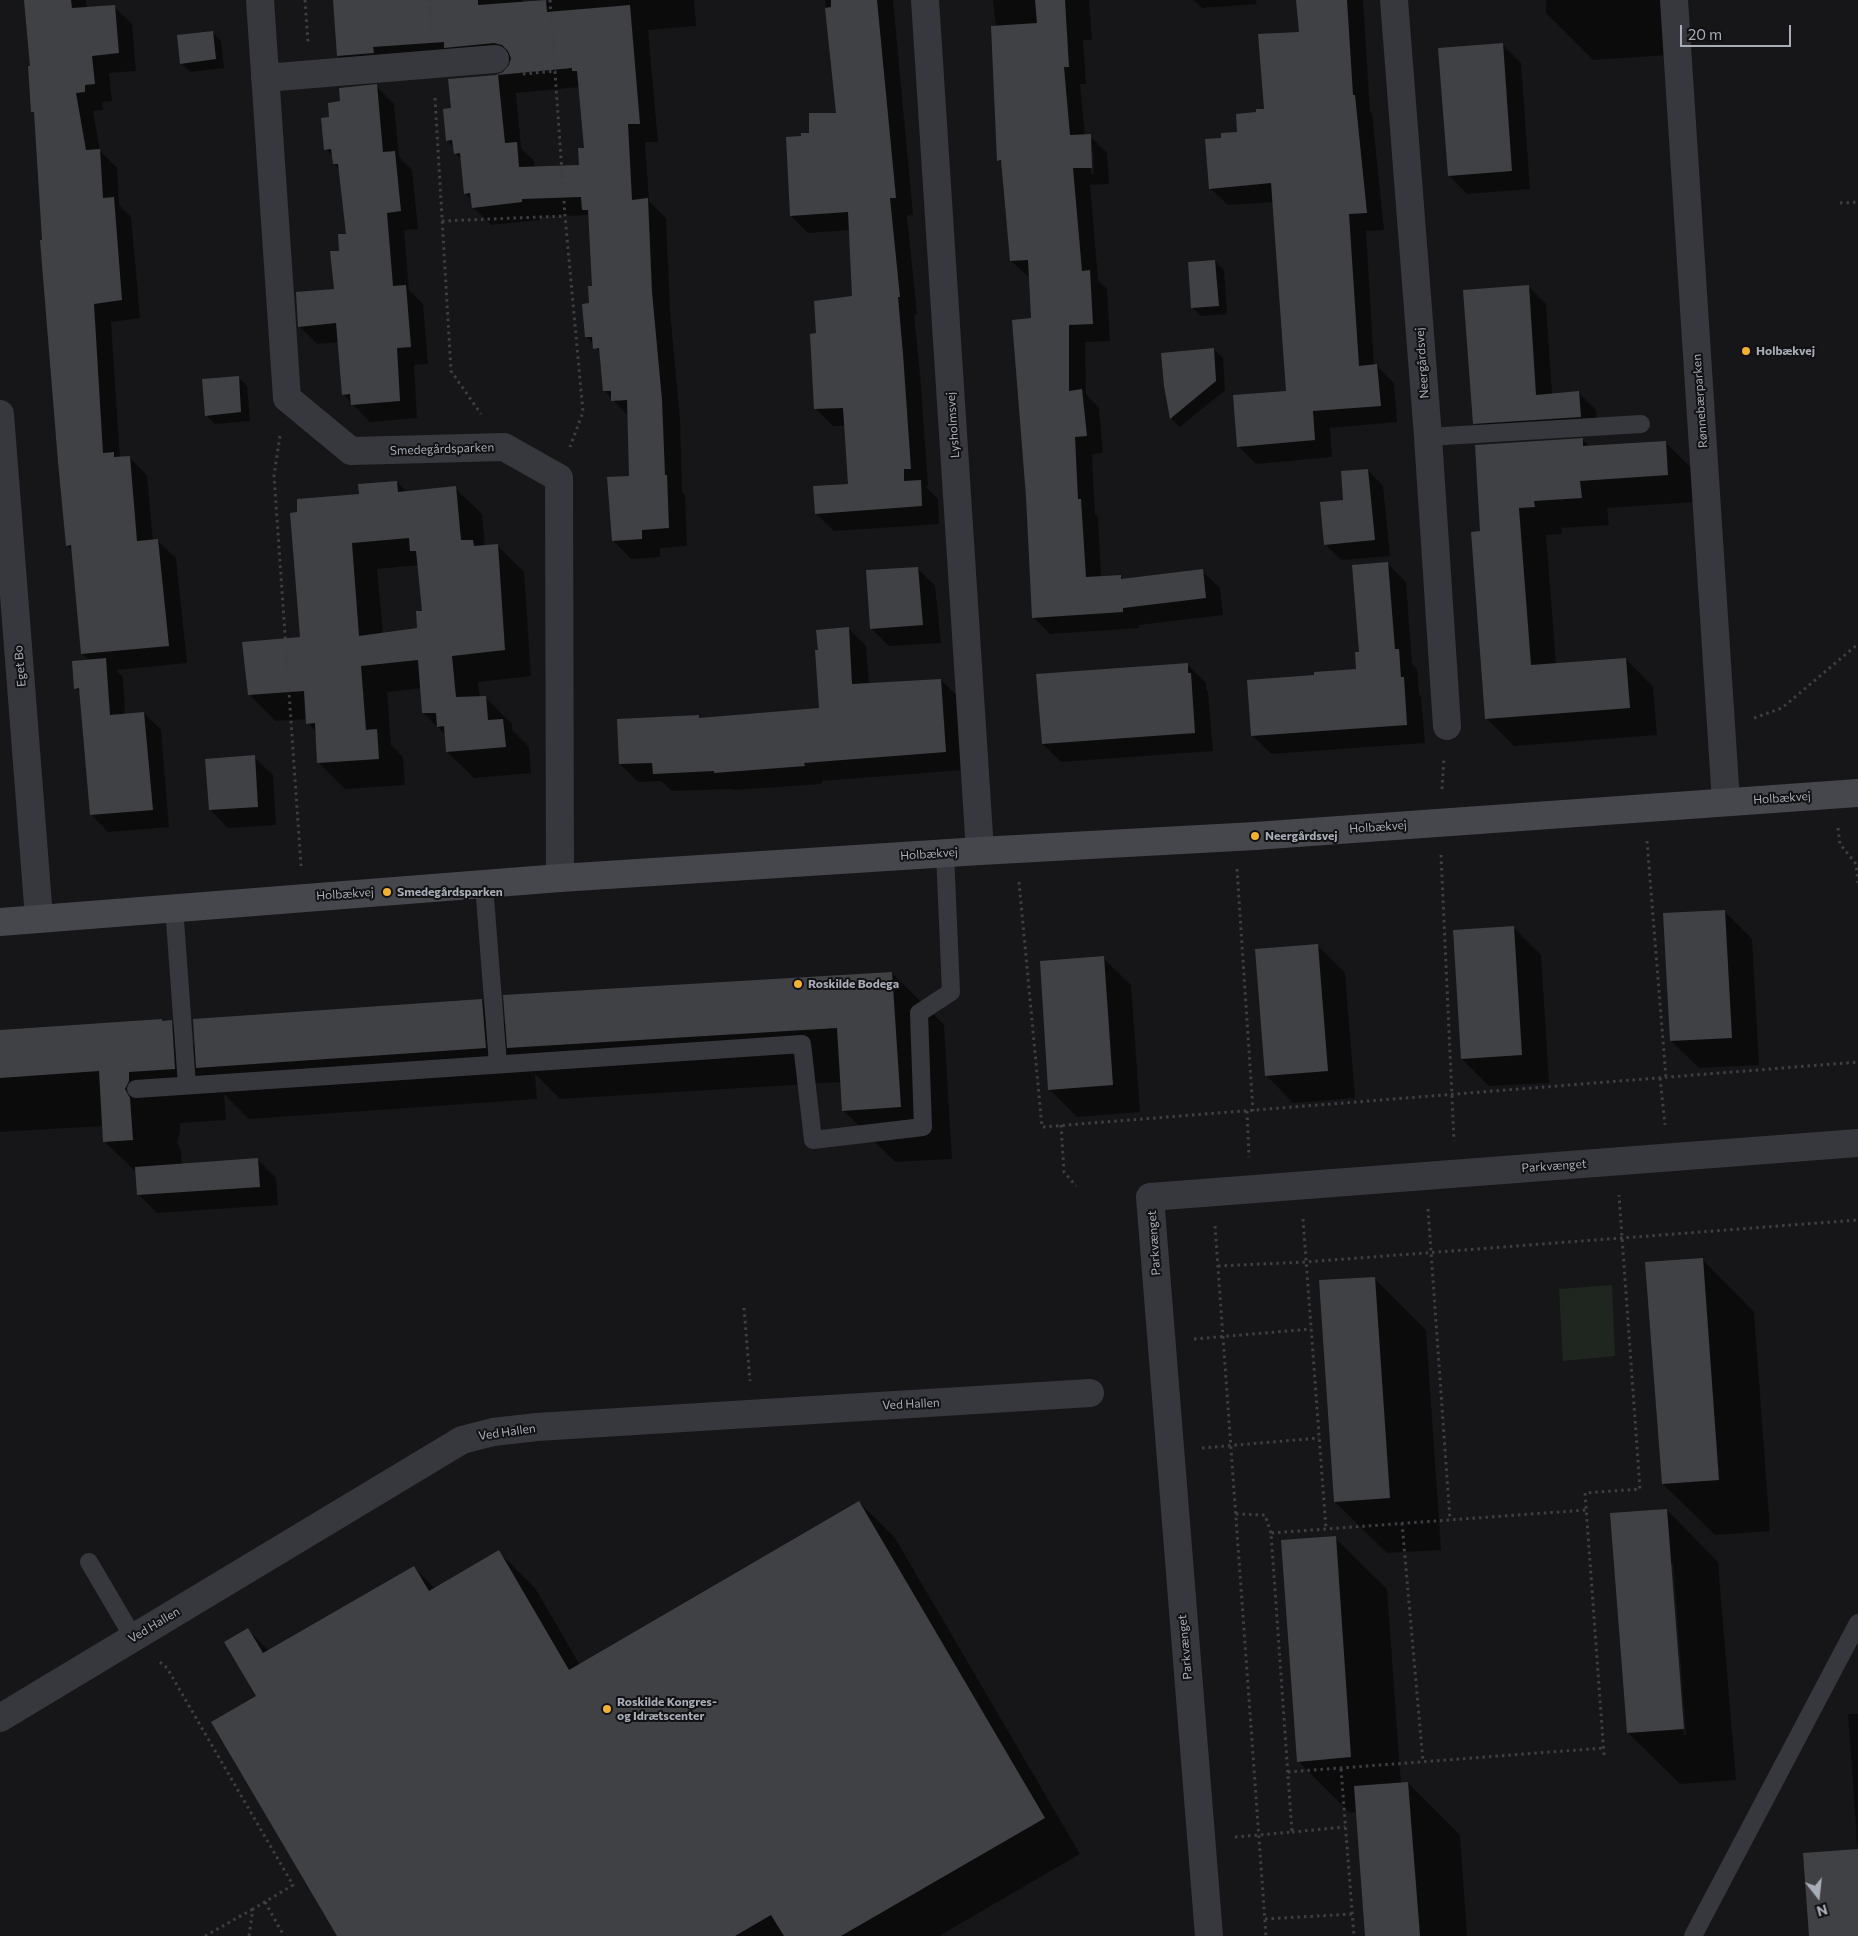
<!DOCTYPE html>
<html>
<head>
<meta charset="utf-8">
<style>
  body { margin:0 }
  #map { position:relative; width:1858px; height:1936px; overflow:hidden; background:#161618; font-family:Commissioner,sans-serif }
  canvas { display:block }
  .north { position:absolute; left:1793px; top:1871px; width:50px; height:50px; -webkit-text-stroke:4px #111113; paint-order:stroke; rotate:164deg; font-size:14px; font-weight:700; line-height:20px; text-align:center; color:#a8adb8 }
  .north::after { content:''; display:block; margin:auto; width:18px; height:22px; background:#a8adb8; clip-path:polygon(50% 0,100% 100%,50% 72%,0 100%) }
  .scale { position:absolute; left:1680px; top:25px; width:111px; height:22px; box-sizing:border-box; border:2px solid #a8adb8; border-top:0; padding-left:6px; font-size:15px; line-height:18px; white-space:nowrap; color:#a8adb8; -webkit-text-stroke:4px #111113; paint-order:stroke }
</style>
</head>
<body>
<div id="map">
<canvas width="1858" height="1936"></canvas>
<div class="north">N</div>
<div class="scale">20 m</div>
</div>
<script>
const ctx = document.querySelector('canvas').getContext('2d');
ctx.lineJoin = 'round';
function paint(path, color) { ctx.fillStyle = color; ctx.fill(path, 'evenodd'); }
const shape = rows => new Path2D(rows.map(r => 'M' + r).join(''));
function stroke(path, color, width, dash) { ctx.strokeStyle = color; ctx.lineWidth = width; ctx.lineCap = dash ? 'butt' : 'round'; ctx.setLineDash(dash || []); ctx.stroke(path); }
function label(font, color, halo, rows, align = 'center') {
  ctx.font = font + ' Commissioner,sans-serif'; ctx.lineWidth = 4; ctx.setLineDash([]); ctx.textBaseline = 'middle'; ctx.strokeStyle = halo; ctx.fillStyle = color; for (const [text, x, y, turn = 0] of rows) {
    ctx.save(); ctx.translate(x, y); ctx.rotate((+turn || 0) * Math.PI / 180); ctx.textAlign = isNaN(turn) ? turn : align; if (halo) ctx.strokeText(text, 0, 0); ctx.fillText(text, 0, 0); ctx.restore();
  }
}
const green = shape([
  [1612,1285,1615,1356,1563,1361,1559,1289]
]);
const shadow = shape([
  [25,0,86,0,87,9,114,7,132,24,136,71,109,73,112,101,102,102,103,110,93,111,100,151,117,168,119,205,131,217,140,318,111,322,120,458,129,457,147,475,153,541,158,541,176,558,187,663,116,670,123,677,125,715,144,713,161,730,169,827,108,832,91,814,81,693,76,688,90,661,82,654,73,551,67,545,35,114,32,111,31,68],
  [335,0,522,0,523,3,556,0,694,0,696,26,648,30,658,142,645,142,649,201,666,218,670,311,680,419,682,492,685,495,687,546,660,548,660,557,631,559,613,540,631,477,629,417,604,390,601,354,587,337,594,287,588,215,540,217,540,220,491,225,473,207,472,201,465,193,462,160,455,153,454,148,447,140,452,109,497,76,504,73,510,67,511,61,357,74,338,56],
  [580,87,585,149,580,166,535,168,534,161,521,148,516,93],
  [825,0,893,0,913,215,907,216,917,314,914,315,920,373,928,486,925,486,938,499,939,524,834,531,816,514,849,485,845,426,833,426,816,409,817,335,853,297,850,230,808,233,791,216,802,138,811,134,837,114],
  [993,0,1089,0,1092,40,1083,40,1086,84,1080,84,1085,136,1090,136,1107,153,1109,184,1090,185,1098,280,1107,289,1110,341,1085,342,1086,394,1099,408,1103,453,1092,454,1095,514,1098,517,1101,577,1120,576,1124,580,1202,571,1220,588,1223,615,1139,625,1139,628,1050,634,1033,617,1032,320,1030,278,1011,261,1003,164,999,160,996,27],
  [1090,152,1093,152,1094,174,1091,174],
  [1194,0,1256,0,1257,4,1202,8],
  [1298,0,1363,0,1370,112,1372,113,1384,230,1366,231,1374,366,1376,365,1394,383,1397,422,1330,428,1332,457,1256,464,1239,447,1287,392,1274,202,1228,205,1210,188,1223,139,1239,133,1258,113,1265,110,1300,33],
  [1546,0,1665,0,1669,55,1593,60,1546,13],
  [212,32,221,41,224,68,190,72,181,63],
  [1502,44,1521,63,1530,189,1467,194,1449,175],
  [376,86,394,104,399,157,412,170,418,229,404,230,409,290,423,304,428,364,414,365,417,418,370,422,343,394,339,342,317,344,299,326,335,291,341,252,347,235,340,170,334,164,333,157,326,149,331,118,342,103],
  [1215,261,1224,270,1227,314,1201,316,1192,307],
  [1528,286,1546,304,1552,394,1578,392,1596,410,1598,434,1492,441,1474,423],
  [1214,349,1223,358,1225,390,1180,427,1172,419,1165,386],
  [238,377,247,386,250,421,215,424,206,415],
  [1582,439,1590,447,1665,442,1693,470,1695,502,1607,508,1609,525,1561,528,1562,534,1546,535,1556,664,1626,659,1653,687,1657,735,1514,746,1486,718,1482,532],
  [1368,470,1383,486,1390,556,1341,560,1325,544,1344,501],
  [397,482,407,492,455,488,482,514,485,546,498,546,524,572,531,676,478,682,480,697,485,697,512,724,512,730,529,747,531,773,474,778,447,752,446,735,423,713,422,688,387,692,391,745,403,757,405,785,345,789,318,762,316,732,308,723,307,719,275,721,249,694,301,638,360,495],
  [419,565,424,612,419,629,383,634,377,569],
  [1387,563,1406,582,1412,664,1417,669,1419,694,1421,697,1425,743,1271,754,1252,735,1315,676,1358,670,1361,653],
  [917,568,935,586,941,643,889,646,871,628],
  [848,628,866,646,869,685,941,680,959,698,963,770,822,781,822,784,734,790,732,789,672,791,661,781,638,782,620,764,699,717,701,719,821,709],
  [1187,664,1206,683,1206,690,1208,692,1213,751,1061,762,1043,744],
  [254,757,273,775,276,825,228,828,210,810],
  [1724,911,1752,939,1759,1065,1699,1068,1671,1041],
  [1513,927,1541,955,1549,1083,1489,1086,1462,1059],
  [1317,945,1345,973,1355,1098,1293,1103,1266,1075],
  [1103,958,1131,985,1140,1112,1077,1117,1049,1089],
  [892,973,944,1025,952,1159,895,1162,843,1110,842,1082,560,1099,535,1074,537,1099,249,1119,224,1094,226,1120,180,1123,180,1133,177,1142,181,1151,182,1165,258,1160,276,1178,278,1205,157,1213,138,1194,137,1173,104,1141,103,1126,0,1132,0,1031,162,1020,164,1022,171,1022,196,1047,482,1000,507,1025],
  [1703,1260,1754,1312,1770,1531,1715,1535,1663,1484],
  [1374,1278,1426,1330,1441,1550,1387,1553,1335,1502],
  [859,1502,895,1538,1080,1854,939,1936,338,1936,257,1697,248,1630,269,1651,414,1567,435,1589,499,1552,535,1588,580,1665],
  [1667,1510,1718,1562,1736,1780,1680,1784,1628,1733],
  [1670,1564,1673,1564,1686,1735,1684,1735],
  [1335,1538,1387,1589,1401,1784,1408,1783,1460,1835,1467,1936,1366,1936,1357,1812,1350,1813,1298,1761],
  [1848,1714,1858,1714,1858,1936,1810,1936,1858,1854]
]);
const building = shape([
  [24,0,71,0,72,8,115,5,119,53,92,56,95,84,85,85,85,92,76,93,86,150,100,149,103,198,114,197,122,300,94,304,103,453,114,452,114,457,130,456,137,541,158,539,169,646,81,654,71,545,66,546,58,462,40,240,42,240,34,112,31,112,28,66,30,66],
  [333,0,478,0,478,5,546,0,547,12,630,5,640,124,628,124,632,200,648,198,652,292,662,400,665,475,667,475,669,528,642,530,642,539,612,541,607,477,629,476,627,400,611,401,611,391,603,391,599,348,593,349,592,337,585,337,582,304,589,303,588,286,592,286,588,210,582,210,581,197,522,199,522,202,472,208,470,193,464,194,460,153,454,154,452,140,446,141,443,109,451,108,448,79,496,75,503,72,509,65,511,58,508,51,502,45,494,43,444,48,444,42,373,47,374,53,337,56],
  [572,68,572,71,577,71,584,148,578,148,579,165,519,167,517,142,505,143,498,75],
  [831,0,877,0,896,198,890,198,900,297,898,297,903,354,911,469,904,469,904,481,921,480,922,506,815,514,813,486,848,484,843,408,814,409,810,334,816,333,814,301,852,296,848,212,790,216,786,137,801,136,801,133,809,133,809,113,836,113,825,8,831,7],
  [1035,0,1065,0,1069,67,1064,67,1070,135,1091,134,1092,168,1073,168,1082,271,1090,270,1093,324,1069,325,1069,391,1082,389,1087,436,1075,437,1078,499,1081,499,1086,577,1121,575,1121,579,1203,569,1206,598,1123,608,1123,612,1032,618,1026,497,1012,320,1031,318,1028,260,1010,261,1001,160,997,161,991,26,1037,23],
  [1296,0,1347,0,1353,95,1355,95,1367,213,1349,214,1359,366,1377,364,1381,406,1313,411,1315,440,1237,447,1233,395,1286,391,1271,183,1209,189,1205,139,1221,138,1221,133,1237,132,1236,114,1256,112,1256,109,1264,109,1258,34,1299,32],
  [213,31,216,59,180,64,177,35],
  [1503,43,1512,171,1448,176,1438,48],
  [377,84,383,152,395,151,401,211,387,213,393,286,406,285,411,347,397,348,400,401,351,405,350,394,342,395,336,323,298,327,296,292,334,289,330,251,339,251,338,234,346,234,338,164,333,164,331,149,324,150,321,118,329,117,328,103,340,101,339,88],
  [1215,260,1219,306,1191,308,1188,262],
  [1529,285,1536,395,1579,391,1581,417,1473,424,1463,290],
  [1214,348,1216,381,1170,419,1164,386,1161,353],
  [239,376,241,412,205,416,202,379],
  [1583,438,1583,446,1666,441,1668,475,1580,481,1582,498,1534,501,1535,507,1519,508,1531,665,1626,658,1630,708,1485,719,1471,532,1480,531,1475,445],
  [1368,469,1375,540,1324,545,1320,502,1343,500,1341,471],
  [397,481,398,492,456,486,461,540,473,540,474,546,498,544,505,650,452,656,456,697,486,696,488,720,503,719,506,747,446,752,444,726,437,727,436,713,422,713,418,660,361,666,366,730,377,729,379,759,317,763,315,723,306,724,304,691,248,695,242,642,300,637,290,513,297,512,297,499,359,494,358,484],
  [409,538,410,551,416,551,422,611,416,611,417,628,359,636,352,543],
  [1388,562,1395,649,1399,649,1401,677,1404,677,1407,725,1251,736,1247,680,1314,675,1314,672,1356,669,1355,652,1359,652,1352,565],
  [918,567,923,625,870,629,866,570],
  [849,627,852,684,941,679,946,752,804,763,805,766,714,773,714,771,653,774,652,763,619,764,617,719,699,715,699,718,819,708,815,650,818,650,816,630],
  [106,658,110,715,144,712,153,810,90,815,79,688,74,689,72,661],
  [1188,663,1188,673,1191,673,1195,733,1042,744,1036,674],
  [255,755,258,807,209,810,205,759],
  [1725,910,1732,1038,1670,1041,1663,913],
  [1514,926,1522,1055,1461,1059,1453,930],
  [1318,944,1328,1071,1265,1076,1255,949],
  [1104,956,1113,1085,1048,1090,1040,961],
  [892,972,901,1107,842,1111,837,1028,507,1048,503,995],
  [482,999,486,1048,196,1068,193,1019],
  [162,1019,162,1021,172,1020,175,1069,129,1072,129,1081,125,1089,130,1098,133,1140,103,1142,99,1071,0,1078,0,1030],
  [258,1158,260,1187,137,1195,135,1167],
  [1703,1258,1719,1480,1662,1484,1645,1262],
  [1375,1277,1390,1498,1334,1502,1319,1280],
  [859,1501,1045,1818,841,1936,784,1936,771,1915,735,1936,337,1936,211,1722,256,1696,224,1642,248,1628,263,1653,414,1566,429,1591,499,1550,569,1670],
  [1667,1509,1684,1729,1627,1733,1610,1513],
  [1336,1536,1351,1757,1297,1762,1281,1540],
  [1408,1782,1420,1936,1365,1936,1354,1786],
  [1858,1849,1858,1936,1809,1936,1803,1853]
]);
const path = shape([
  [305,0,308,42],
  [430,0,431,32],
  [550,0,565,216,583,412,570,447],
  [523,74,556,71],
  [435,98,451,371,481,414],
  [1840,203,1858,202],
  [442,221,565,216],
  [280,436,274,475,301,866],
  [1754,718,1782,708,1858,644],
  [1442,789,1444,757],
  [1838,828,1840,844,1856,864,1858,883],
  [1647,841,1666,1078],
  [1441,855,1454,1141],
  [1237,869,1253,1111],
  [1019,882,1042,1127,1858,1062],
  [1660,1078,1665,1125],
  [1247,1111,1249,1157],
  [1061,1125,1064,1172,1076,1186],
  [1428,1209,1450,1520],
  [1303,1219,1326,1529],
  [1215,1226,1266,1936],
  [1218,1266,1306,1262,1858,1220],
  [744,1308,750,1381],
  [1194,1339,1311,1329],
  [1202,1448,1319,1438],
  [1236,1514,1265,1515,1271,1533],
  [1402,1523,1423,1762],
  [160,1662,167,1668,293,1885,253,1909,249,1936],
  [1604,1755,1585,1493,1640,1489,1619,1195],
  [1341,1769,1354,1936],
  [1288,1772,1604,1748],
  [1292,1832,1345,1827],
  [1235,1837,1292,1832,1271,1533,1586,1510],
  [265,1902,284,1936],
  [1265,1919,1352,1914],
  [205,1936,253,1909]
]);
const lane = shape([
  [1428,437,1641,424],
  [484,885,498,1064],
  [174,907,187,1085],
  [136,1089,802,1044,813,1140,923,1127,919,1013,951,992,945,853],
  [89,1562,133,1637],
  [1693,1936,1858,1623]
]);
const street = shape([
  [260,0,287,398,351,451,504,447,559,478,560,878],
  [925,0,980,851],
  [1394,0,1428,437,1447,726],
  [1674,0,1726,802],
  [265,78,495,59],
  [0,414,39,918],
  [0,1718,462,1440,493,1432,537,1427,1090,1393],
  [1209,1936,1150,1197,1858,1143]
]);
const secondary = shape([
  [0,922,560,878,980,851,1255,836,1858,793]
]);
const markers = [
  [1746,351,5,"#f2b134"],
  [1255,836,5,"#f2b134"],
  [387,892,5,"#f2b134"],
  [798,984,5,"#f2b134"],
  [607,1709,5,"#f2b134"]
];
const poiNames = [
  ["Holbækvej",1756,351],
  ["Neergårdsvej",1265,836],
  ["Smedegårdsparken",397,892],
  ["Roskilde Bodega",808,984],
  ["Roskilde Kongres-",617,1702],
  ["og Idrætscenter",617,1716]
];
const streetNames = [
  ["Neergårdsvej",1422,363,-94],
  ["Rønnebærparken",1700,401,-94],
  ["Lysholmsvej",953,425,-94],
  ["Smedegårdsparken",442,449,-2],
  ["Eget Bo",20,666,-95],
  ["Holbækvej",1782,798,-4],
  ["Holbækvej",1378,827,-4],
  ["Holbækvej",929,854,-4],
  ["Holbækvej",345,894,-4],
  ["Parkvænget",1554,1166,-4],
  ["Parkvænget",1154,1243,-94],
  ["Ved Hallen",911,1404,-3],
  ["Ved Hallen",507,1432,-8],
  ["Ved Hallen",154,1625,-31],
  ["Parkvænget",1185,1647,-95]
];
paint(green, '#1e261f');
paint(shadow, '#0007');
paint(building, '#404145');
stroke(path, '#3d3f44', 3, [2.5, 4]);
stroke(lane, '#37383d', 18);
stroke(street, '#37383d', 28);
stroke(secondary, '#45474d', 28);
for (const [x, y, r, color] of markers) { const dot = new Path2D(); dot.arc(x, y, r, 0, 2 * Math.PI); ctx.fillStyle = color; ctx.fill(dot); stroke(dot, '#111113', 2); }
label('bold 12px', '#a8adb8', '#111113', poiNames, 'left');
label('12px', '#a8adb8', '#111113', streetNames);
</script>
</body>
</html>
